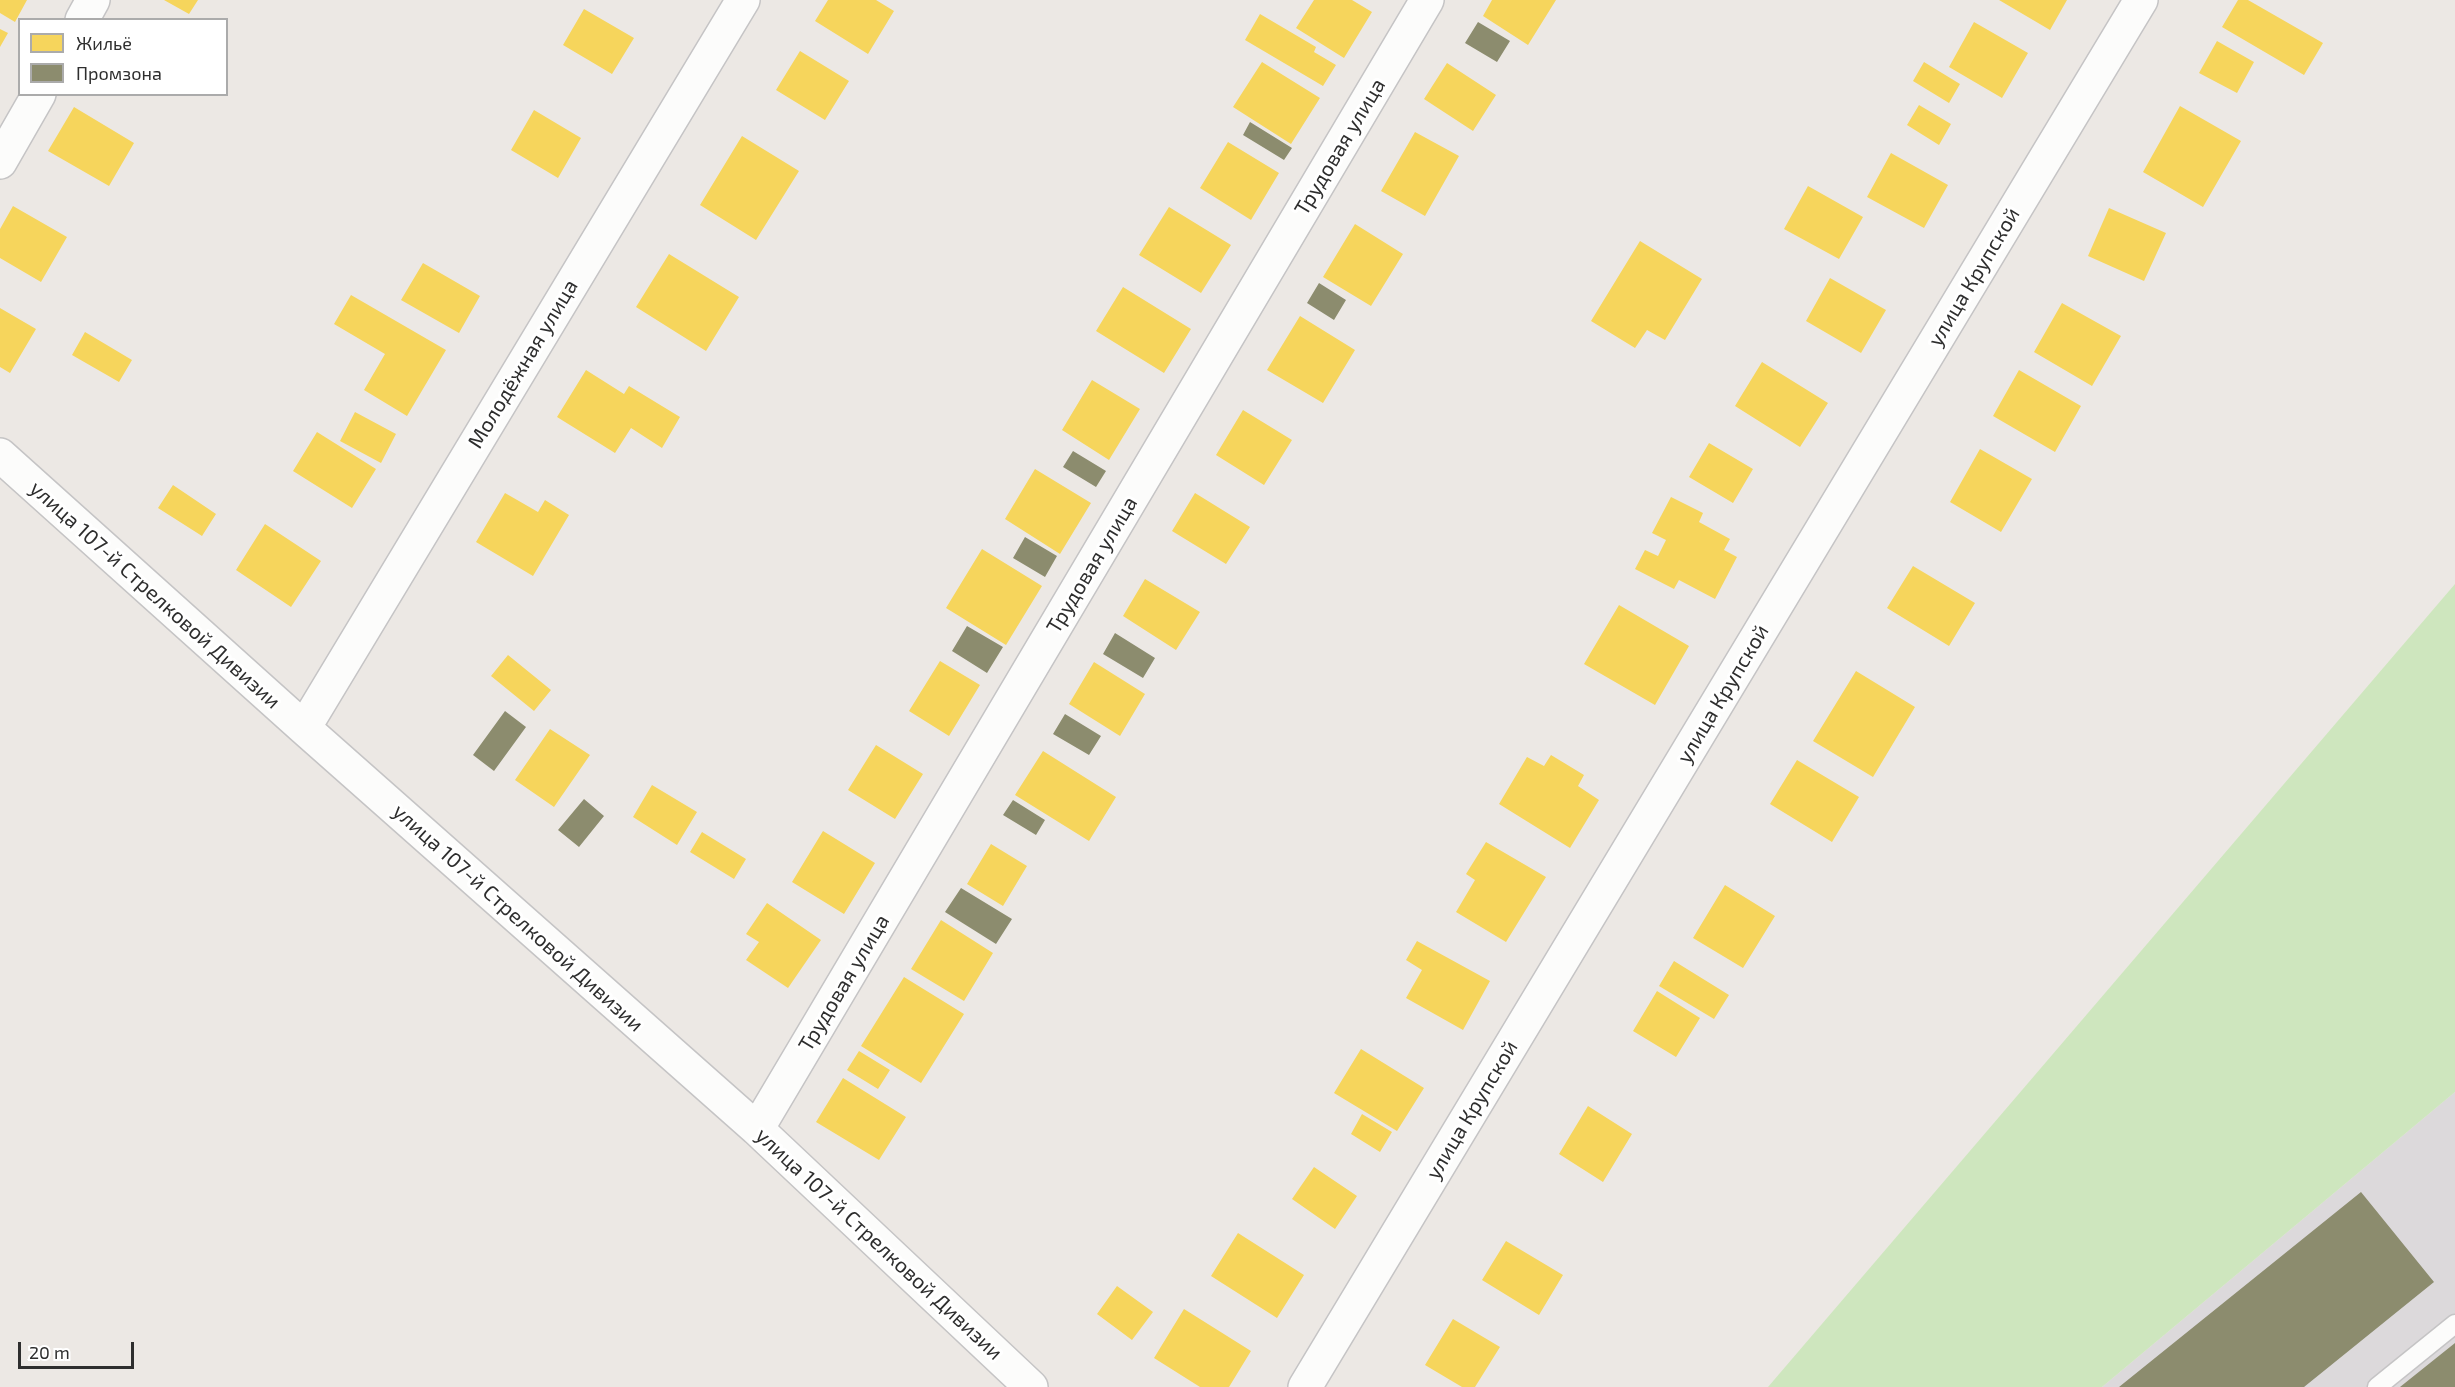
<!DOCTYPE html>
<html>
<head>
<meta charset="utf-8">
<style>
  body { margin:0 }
  #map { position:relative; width:2455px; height:1387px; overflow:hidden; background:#ece8e4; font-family:"Exo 2",sans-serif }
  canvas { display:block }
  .legend { position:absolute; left:18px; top:18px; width:210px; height:78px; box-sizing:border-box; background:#fff; border:2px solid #ababab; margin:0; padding:8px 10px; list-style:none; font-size:18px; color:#2e2e2e }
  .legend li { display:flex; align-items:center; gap:12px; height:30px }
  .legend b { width:30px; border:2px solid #ababab }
  .scale { position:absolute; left:18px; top:1342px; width:116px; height:27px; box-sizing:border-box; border:3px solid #2e2e2e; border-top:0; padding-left:8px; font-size:18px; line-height:21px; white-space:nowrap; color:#2e2e2e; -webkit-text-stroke:4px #fff; paint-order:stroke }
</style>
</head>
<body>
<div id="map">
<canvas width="2455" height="1387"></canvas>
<ul class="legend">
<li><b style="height:16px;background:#f6d55c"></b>Жильё</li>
<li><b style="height:16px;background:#8c8c6e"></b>Промзона</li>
</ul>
<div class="scale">20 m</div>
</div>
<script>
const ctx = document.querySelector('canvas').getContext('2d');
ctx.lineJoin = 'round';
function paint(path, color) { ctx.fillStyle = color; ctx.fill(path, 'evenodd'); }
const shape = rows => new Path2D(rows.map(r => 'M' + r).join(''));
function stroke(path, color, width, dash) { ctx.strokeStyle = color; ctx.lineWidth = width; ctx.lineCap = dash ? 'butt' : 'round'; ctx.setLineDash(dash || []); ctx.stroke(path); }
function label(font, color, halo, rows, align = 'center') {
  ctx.font = font + ' "Exo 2",sans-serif'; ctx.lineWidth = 6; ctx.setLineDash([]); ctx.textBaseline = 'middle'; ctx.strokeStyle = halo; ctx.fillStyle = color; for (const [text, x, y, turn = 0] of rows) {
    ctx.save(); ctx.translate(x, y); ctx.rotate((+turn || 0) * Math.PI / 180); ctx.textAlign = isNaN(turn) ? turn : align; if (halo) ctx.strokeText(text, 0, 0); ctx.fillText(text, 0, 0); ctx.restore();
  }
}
const industrial = shape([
  [2455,1092,2455,1387,2102,1387]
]);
const green = shape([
  [2455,584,2455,1092,2102,1387,1768,1387]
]);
const homes = shape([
  [0,0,27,0,15,22,0,13],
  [164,0,198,0,189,14],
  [828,0,876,0,894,11,868,54,815,21],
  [1314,0,1352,0,1372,12,1344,58,1296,28],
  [1492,0,1556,0,1528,45,1483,16],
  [1999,0,2067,0,2050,30],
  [2238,0,2248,0,2323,43,2304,75,2222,27],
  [584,9,634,38,612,74,563,45],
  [1260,14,1316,47,1314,52,1336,65,1323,86,1245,40],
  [1974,22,2028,53,2002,98,1949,67],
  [0,29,8,33,0,47],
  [2217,41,2254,62,2237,93,2199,73],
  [800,51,849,81,825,120,776,90],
  [1262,62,1320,98,1291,144,1233,107],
  [1924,62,1960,84,1949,103,1913,81],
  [1447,63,1496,95,1473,131,1424,99],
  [1919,105,1951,124,1939,145,1907,125],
  [2180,106,2241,141,2203,207,2143,172],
  [74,107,134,143,109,186,48,151],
  [534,110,581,138,558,178,511,150],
  [1415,132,1459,156,1425,216,1381,191],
  [742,136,799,171,756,240,700,205],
  [1228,142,1279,173,1251,220,1200,188],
  [1891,153,1948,185,1924,228,1867,197],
  [1808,186,1863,217,1839,259,1784,229],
  [13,206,67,237,41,282,0,258,0,229],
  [1169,207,1231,245,1201,293,1139,255],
  [2109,208,2166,233,2144,281,2088,256],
  [1355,224,1403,254,1371,306,1323,277],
  [1640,241,1702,279,1665,340,1647,330,1635,348,1591,321],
  [669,254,739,297,706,351,636,307],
  [423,263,480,296,459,333,401,300],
  [1830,278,1886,310,1861,353,1806,321],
  [1123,287,1191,329,1164,373,1096,331],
  [351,295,446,350,407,416,364,390,385,354,334,324],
  [2062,303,2121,336,2092,386,2034,352],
  [0,308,36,329,10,373,0,367],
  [1300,316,1355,350,1323,403,1267,370],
  [85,332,132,360,119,382,72,355],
  [1762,362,1828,403,1800,447,1735,406],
  [586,370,624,394,629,386,680,417,662,448,631,428,615,453,557,417],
  [2019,370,2081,406,2055,452,1993,416],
  [1092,380,1140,409,1109,460,1062,430],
  [1243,410,1292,440,1264,485,1216,455],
  [355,412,396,434,381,463,340,441],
  [317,432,376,469,352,508,293,471],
  [1709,443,1753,469,1733,503,1689,477],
  [1980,449,2032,479,2001,532,1950,502],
  [1035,469,1091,503,1060,554,1005,519],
  [173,485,216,514,202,536,158,508],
  [505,493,538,512,545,500,569,515,533,576,476,542],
  [1195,493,1250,527,1226,564,1172,531],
  [1671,497,1703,513,1699,522,1730,539,1724,550,1737,557,1715,599,1679,580,1674,589,1635,569,1645,550,1658,556,1666,540,1652,533],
  [265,524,321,561,291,607,236,570],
  [982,549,1042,586,1006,645,946,608],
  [1913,566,1975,603,1949,646,1887,608],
  [1145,579,1200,612,1176,650,1123,616],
  [1619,605,1689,646,1655,705,1584,664],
  [508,655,551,690,534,711,491,676],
  [940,661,980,685,949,736,909,711],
  [1094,662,1145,694,1120,736,1069,704],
  [1856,671,1915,707,1873,777,1813,741],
  [550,729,590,755,554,807,515,780],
  [876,745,923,774,895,819,848,790],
  [1043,751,1116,797,1089,841,1015,795],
  [1551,755,1584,775,1578,786,1599,800,1570,848,1499,804,1527,757,1544,766],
  [1797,760,1859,797,1832,842,1770,804],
  [652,785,697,812,677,845,633,817],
  [823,831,875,863,844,914,792,882],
  [702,832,746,859,734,879,690,852],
  [1486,842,1546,877,1506,942,1456,912,1475,880,1466,874],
  [991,844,1027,866,1003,906,967,884],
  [1725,885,1775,916,1743,968,1693,938],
  [767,903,821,940,788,988,746,960,759,942,746,934],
  [941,920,993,953,964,1001,911,969],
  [1417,941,1490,981,1463,1030,1406,998,1422,970,1406,960],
  [1674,961,1729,995,1714,1019,1659,986],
  [904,977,964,1014,921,1083,861,1046],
  [1657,991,1700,1018,1676,1057,1633,1031],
  [1361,1049,1424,1088,1397,1131,1334,1093],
  [859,1051,890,1070,878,1089,847,1070],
  [843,1078,906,1117,879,1160,816,1122],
  [1588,1106,1632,1134,1603,1182,1559,1154],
  [1362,1114,1392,1132,1380,1152,1351,1134],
  [1314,1167,1357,1196,1335,1229,1292,1199],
  [1238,1233,1304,1275,1277,1318,1211,1276],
  [1506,1241,1563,1275,1539,1315,1482,1280],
  [1117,1286,1153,1312,1132,1340,1097,1314],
  [1184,1309,1251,1351,1229,1387,1200,1387,1154,1358],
  [1453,1319,1500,1347,1475,1387,1462,1387,1425,1365]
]);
const industry = shape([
  [1478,22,1510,41,1497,62,1465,43],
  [1250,122,1292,148,1284,160,1243,135],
  [1319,283,1346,300,1334,320,1307,303],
  [1073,451,1106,471,1096,487,1063,467],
  [1025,537,1057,556,1045,577,1013,558],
  [967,626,1003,647,987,673,952,651],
  [1115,633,1155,658,1143,678,1103,654],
  [505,711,526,727,494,771,473,755],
  [1065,714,1101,736,1089,755,1053,734],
  [584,799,604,816,579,847,558,830],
  [1013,800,1045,820,1036,835,1003,815],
  [961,888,1012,919,996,944,945,912],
  [2361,1192,2434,1282,2304,1387,2119,1387],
  [2455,1343,2455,1387,2400,1387]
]);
const lane = shape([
  [2377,1387,2455,1324]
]);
const street = shape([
  [82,20,93,0],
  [0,162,39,94],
  [0,455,304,728,757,1129,1031,1387],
  [304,728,743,0],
  [757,1129,1427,0],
  [1305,1387,2141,0]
]);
const streetNames = [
  ["Трудовая улица",1340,147,-59],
  ["улица Крупской",1974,277,-59],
  ["Молодёжная улица",523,364,-59],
  ["Трудовая улица",1092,565,-59],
  ["улица 107-й Стрелковой Дивизии",155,595,42],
  ["улица Крупской",1723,694,-59],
  ["улица 107-й Стрелковой Дивизии",518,918,42],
  ["Трудовая улица",844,983,-59],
  ["улица Крупской",1472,1110,-59],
  ["улица 107-й Стрелковой Дивизии",879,1244,43]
];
paint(industrial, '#dcd9db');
paint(green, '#cee6be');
paint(homes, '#f6d55c');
paint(industry, '#8c8c6e');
stroke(lane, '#c5c4c5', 21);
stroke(street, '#c5c4c5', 36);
stroke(lane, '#fcfcfb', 18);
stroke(street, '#fcfcfb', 33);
label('21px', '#2e2e2e', '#fff', streetNames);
</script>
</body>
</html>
